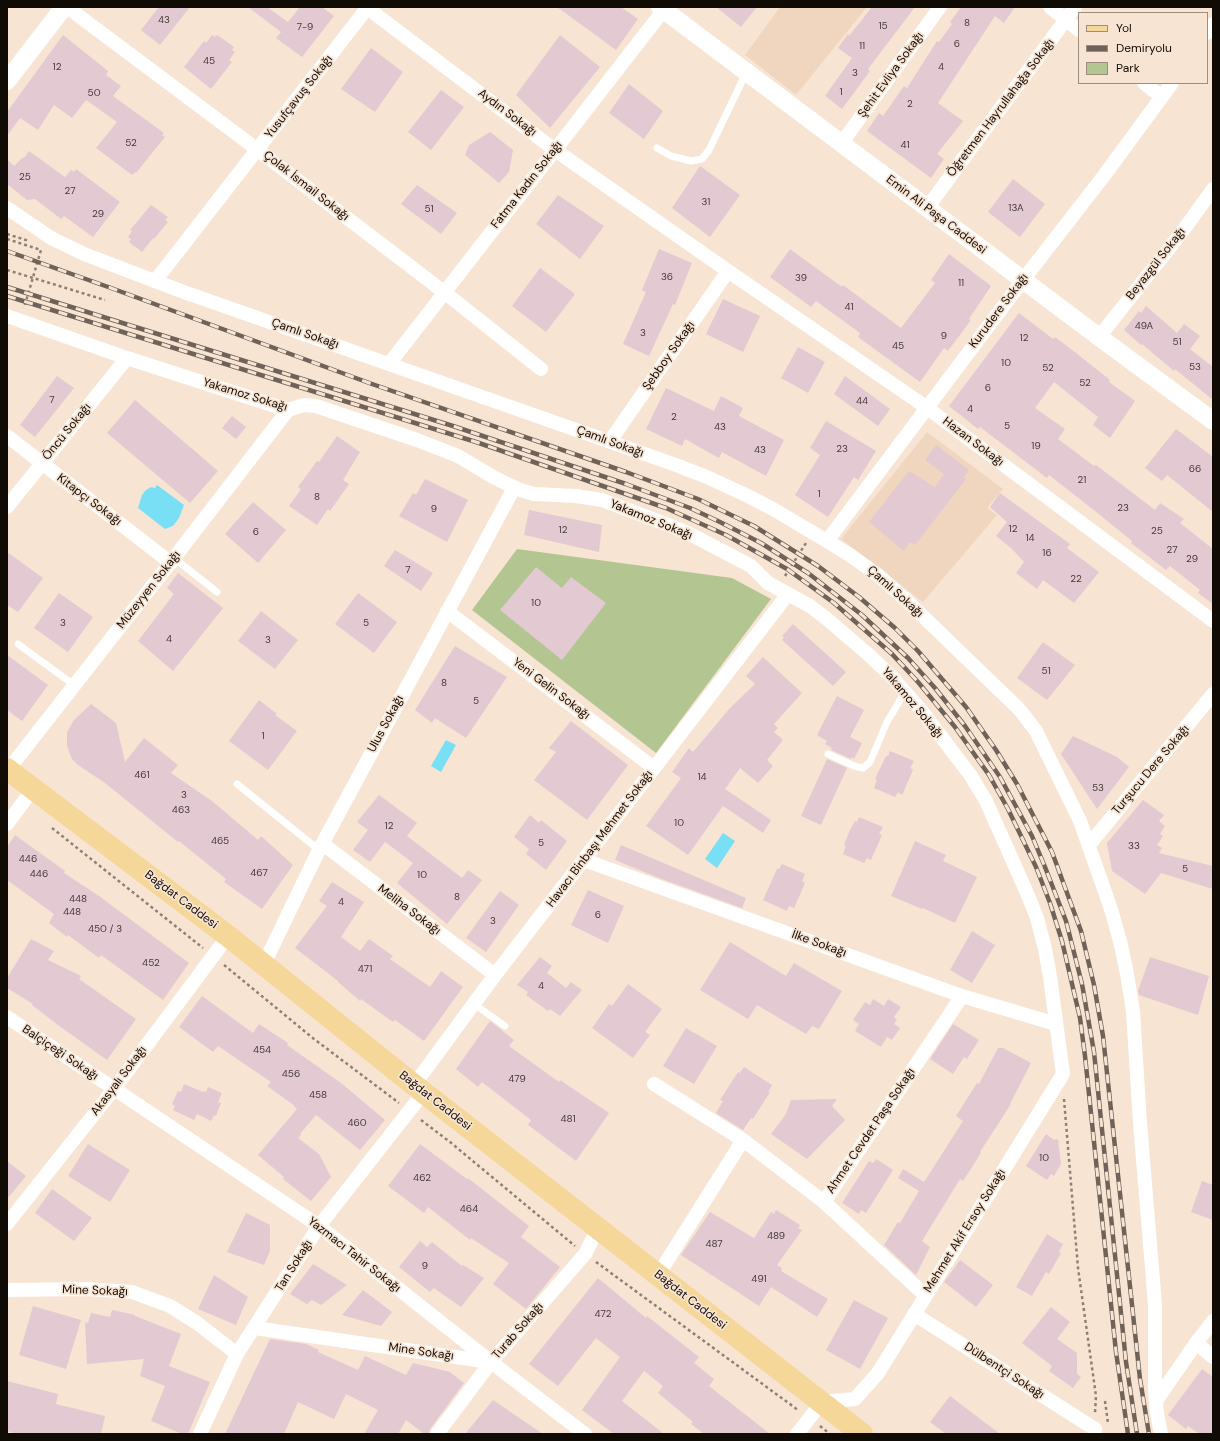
<!DOCTYPE html>
<html>
<head>
<meta charset="utf-8">
<style>
  body { margin:0 }
  #map { position:relative; width:1220px; height:1441px; overflow:hidden; background:#f8e4d3; font-family:"DM Sans",sans-serif }
  canvas { display:block }
  .frame { position:absolute; inset:0; border:8px solid #110b06; pointer-events:none }
  .legend { position:absolute; left:1078px; top:12px; width:130px; height:72px; box-sizing:border-box; background:#f8e4d3; border:1px solid #9c8d81; margin:0; padding:5px 7px; list-style:none; font-size:12px; color:#110b06 }
  .legend li { display:flex; align-items:center; gap:8px; height:20px }
  .legend b { width:20px; border:1px solid #9c8d81 }
</style>
</head>
<body>
<div id="map">
<canvas width="1220" height="1441"></canvas>
<div class="frame"></div>
<ul class="legend">
<li><b style="height:5px;background:#f5d79a"></b>Yol</li>
<li><b style="height:5px;background:#6f6359"></b>Demiryolu</li>
<li><b style="height:11px;background:#b3c692"></b>Park</li>
</ul>
</div>
<script>
const ctx = document.querySelector('canvas').getContext('2d');
ctx.lineJoin = 'round';
function paint(path, color) { ctx.fillStyle = color; ctx.fill(path, 'evenodd'); }
const shape = rows => new Path2D(rows.map(r => 'M' + r).join(''));
function stroke(path, color, width, dash) { ctx.strokeStyle = color; ctx.lineWidth = width; ctx.lineCap = dash ? 'butt' : 'round'; ctx.setLineDash(dash || []); ctx.stroke(path); }
function label(font, color, halo, rows, align = 'center') {
  ctx.font = font + ' "DM Sans",sans-serif'; ctx.lineWidth = 3.5; ctx.setLineDash([]); ctx.textBaseline = 'middle'; ctx.strokeStyle = halo; ctx.fillStyle = color; for (const [text, x, y, turn = 0] of rows) {
    ctx.save(); ctx.translate(x, y); ctx.rotate((+turn || 0) * Math.PI / 180); ctx.textAlign = isNaN(turn) ? turn : align; if (halo) ctx.strokeText(text, 0, 0); ctx.fillText(text, 0, 0); ctx.restore();
  }
}
const built = shape([
  [780,7,867,7,796,95,745,55],
  [927,432,1003,489,987,508,997,515,923,602,841,539]
]);
const green = shape([
  [517,549,732,578,771,599,656,753,472,610]
]);
const water = shape([
  [157,485,184,505,179,518,173,526,165,529,138,508,142,495,146,490,151,487,155,488],
  [446,740,456,745,441,772,431,766],
  [723,833,735,841,717,868,705,859]
]);
const building = shape([
  [159,7,190,7,160,45,141,30],
  [248,7,267,7,288,22,300,7,322,7,334,16,302,57,276,38,281,32],
  [557,7,621,7,638,19,616,50],
  [716,7,757,7,741,27],
  [872,7,915,7,868,69,870,71,842,109,825,96,852,58,838,48,848,34,849,36],
  [961,7,1015,7,1004,23,995,16,938,103,963,121,937,154,944,159,931,178,867,131,879,113,883,116,904,86,907,88,937,41,939,42,952,24,950,22],
  [63,35,108,71,106,75,121,86,113,96,164,133,162,135,165,137,136,173,135,172,132,175,96,148,117,122,86,100,72,118,54,105,38,130,20,118,7,136,7,112],
  [212,35,215,37,217,35,230,44,234,47,232,50,235,52,229,60,232,62,211,89,184,67,204,41,206,43],
  [560,35,600,67,550,128,516,95],
  [371,48,403,72,375,112,341,89],
  [629,84,663,111,644,139,609,113],
  [441,90,464,107,431,150,408,132],
  [490,132,513,150,509,172,499,183,465,155,469,145],
  [29,151,65,177,71,170,74,172,76,169,120,202,93,237,64,216,61,219,35,199,27,200,7,184,7,159,14,166,23,157,24,158],
  [700,166,740,195,710,237,672,208],
  [1013,179,1045,204,1020,237,988,212],
  [417,185,457,213,441,234,401,204],
  [558,195,604,226,580,259,536,224],
  [151,205,168,217,165,220,168,222,154,239,153,238,142,252,129,242,131,239,128,237,132,231,130,230],
  [659,249,692,263,675,305,673,304,649,356,623,344,646,292,642,290],
  [790,249,842,287,843,285,901,328,935,283,931,280,949,254,991,286,969,319,971,320,948,351,944,348,920,382,858,337,860,333,816,301,811,307,770,277],
  [540,268,575,294,546,332,512,306],
  [723,299,760,316,743,352,706,334],
  [1146,306,1177,333,1184,324,1200,336,1190,349,1213,367,1213,400,1175,369,1174,371,1142,344,1141,345,1124,330,1139,311,1141,313],
  [1019,313,1053,339,1055,337,1076,353,1110,380,1109,382,1135,401,1110,438,1093,425,1098,417,1054,382,1035,408,1065,429,1058,439,1094,466,1096,465,1155,510,1160,503,1184,519,1180,523,1213,549,1213,604,1198,593,1200,590,1170,566,1166,570,1131,543,1132,541,1095,511,1049,475,1047,478,980,427,978,429,949,406],
  [798,347,825,362,808,393,781,378],
  [57,376,74,388,35,437,20,425],
  [845,376,890,409,878,426,834,394],
  [666,388,714,411,721,396,743,408,739,416,784,440,766,476,722,452,719,458,685,439,682,446,646,429],
  [135,400,218,471,190,503,107,433],
  [232,416,246,427,236,439,222,428],
  [826,421,876,451,858,480,854,477,828,517,795,495,820,455,810,448],
  [1176,429,1213,457,1213,512,1167,475,1162,481,1145,468],
  [337,436,360,452,343,480,349,484,330,511,328,509,317,525,289,506,301,489,298,487,317,461,319,462],
  [936,445,969,470,963,478,966,479,915,545,910,542,904,551,869,522,909,471,935,487,944,474,925,460],
  [425,479,468,500,447,542,399,516,413,493,416,495],
  [1000,493,1070,544,1067,548,1099,572,1074,603,1043,580,1037,589,1016,573,1024,562,1011,548,996,536,1007,522,990,507],
  [253,502,286,530,258,563,225,534],
  [529,510,602,525,599,552,524,535],
  [395,550,433,573,421,591,384,566],
  [7,552,43,578,18,612,7,605],
  [536,567,562,588,571,577,606,603,562,660,500,610],
  [178,573,223,608,173,671,138,641,174,594,167,588],
  [59,593,93,617,68,652,34,628],
  [358,593,397,622,374,653,335,624],
  [261,611,298,640,275,669,238,641],
  [793,624,846,672,833,686,782,640,784,637,782,636],
  [1043,642,1075,665,1047,700,1017,678],
  [455,646,507,677,466,738,435,718,432,723,415,710],
  [7,655,48,685,22,721,7,710],
  [763,657,802,693,774,724,778,728,774,732,783,740,767,760,773,766,758,783,740,768,725,789,771,820,763,833,723,806,688,855,646,826,681,778,672,772,689,748,693,752,730,708,755,684,746,676],
  [837,696,864,710,850,737,862,743,854,759,852,757,851,759,831,750,832,748,825,744,827,741,817,735],
  [259,700,277,714,275,715,297,731,268,770,229,741],
  [91,704,116,723,125,762,144,738,178,765,171,773,212,801,258,840,261,836,293,865,262,909,224,882,226,879,179,841,178,842,105,783,78,765,72,759,67,746,67,732,74,720],
  [571,721,628,765,587,820,534,780,556,752,549,748],
  [1073,736,1117,757,1129,767,1097,809,1061,754],
  [890,751,914,761,910,768,913,770,902,795,898,792,895,797,874,788,877,780,875,779,886,756,888,756],
  [827,759,847,768,821,825,801,816],
  [379,795,417,823,407,836,462,878,468,870,482,880,447,924,397,883,413,863,385,842,370,862,353,850,368,830,357,822],
  [1143,800,1164,815,1159,821,1165,826,1160,834,1163,836,1157,845,1162,848,1159,853,1213,866,1213,889,1161,873,1145,894,1112,871,1107,843],
  [530,815,539,823,541,820,567,841,546,870,526,854,529,849,514,837],
  [859,817,883,827,879,834,882,835,871,860,867,858,864,863,843,854,846,846,844,845,849,832,855,821,857,822],
  [15,835,65,871,64,873,99,896,189,963,163,1000,101,955,99,958,68,935,67,937,49,923,54,914,7,880,7,847],
  [915,841,946,855,943,861,977,877,955,923,923,908,922,909,891,896],
  [621,845,746,898,742,908,659,878,615,860],
  [782,864,805,874,802,881,805,883,794,908,789,906,787,911,763,900,777,869,779,869],
  [332,882,364,902,341,937,360,951,369,939,393,956,390,959,430,987,441,971,463,987,424,1041,395,1020,393,1022,361,999,360,1001,338,982,338,981,295,948,327,906,319,901],
  [588,890,624,906,608,943,571,925],
  [500,891,519,905,486,952,466,938],
  [972,931,995,945,972,983,950,970],
  [31,939,54,951,48,960,81,976,79,979,136,1019,107,1060,58,1025,32,1005,33,1004,7,988,7,978],
  [730,942,786,976,794,963,842,991,819,1029,812,1026,806,1034,757,1005,748,1019,700,990],
  [540,957,552,966,547,973,566,988,571,982,582,990,560,1016,550,1009,548,1011,526,995,528,992,517,985],
  [1150,957,1209,976,1198,1015,1139,995,1138,991],
  [628,984,662,1009,645,1032,650,1035,633,1058,592,1028,609,1004,612,1006],
  [202,996,253,1033,259,1024,288,1043,287,1045,341,1083,385,1120,360,1150,316,1115,300,1134,301,1135,298,1138,319,1154,331,1177,311,1201,283,1179,284,1177,258,1155,297,1109,294,1106,295,1106,267,1086,271,1082,218,1046,213,1052,179,1027],
  [873,999,884,1006,888,999,901,1007,894,1017,897,1020,894,1024,900,1028,892,1040,887,1037,881,1047,855,1031,859,1024,853,1020,865,1002,870,1005],
  [490,1021,514,1040,509,1046,559,1082,560,1080,609,1113,576,1161,528,1125,531,1120,482,1082,478,1087,456,1069],
  [953,1024,979,1040,967,1059,964,1057,953,1074,930,1059],
  [686,1028,717,1046,694,1084,663,1066],
  [998,1048,1003,1048,1031,1063,1010,1104,1011,1104,980,1152,981,1153,963,1181,960,1179,922,1241,930,1247,916,1275,884,1245,898,1222,900,1223,919,1191,898,1178,903,1169,924,1182,963,1121,956,1116,977,1083,979,1084],
  [744,1067,772,1085,768,1092,770,1092,753,1119,751,1118,743,1130,716,1113,723,1101,720,1100,738,1072,740,1073],
  [184,1084,203,1092,204,1091,206,1092,208,1087,222,1093,218,1102,221,1103,216,1116,214,1115,211,1121,197,1114,194,1120,173,1110,175,1106,172,1104,178,1091,181,1092],
  [837,1099,832,1106,845,1120,807,1159,771,1134,786,1114,791,1100],
  [1046,1134,1054,1140,1058,1139,1061,1164,1054,1176,1051,1174,1047,1180,1026,1166],
  [88,1144,130,1170,110,1202,68,1176],
  [420,1144,467,1179,468,1178,529,1226,521,1237,560,1267,526,1309,493,1284,509,1263,471,1238,470,1240,428,1207,424,1213,388,1186],
  [876,1159,893,1170,866,1213,861,1210,859,1214,842,1203,869,1161,873,1163],
  [7,1161,26,1176,7,1199],
  [1202,1181,1213,1185,1213,1220,1191,1212],
  [52,1189,92,1218,74,1241,35,1213],
  [776,1210,800,1225,798,1228,802,1230,777,1265,782,1268,781,1271,828,1299,817,1317,771,1287,759,1306,681,1255,710,1212,754,1238,771,1212,774,1214],
  [246,1213,270,1225,270,1251,264,1265,227,1252],
  [1047,1234,1063,1244,1059,1252,1061,1253,1049,1274,1046,1272,1032,1296,1016,1287],
  [420,1241,427,1247,432,1242,462,1266,463,1265,484,1278,461,1307,434,1288,430,1292,399,1267],
  [960,1260,993,1285,976,1307,944,1282],
  [313,1264,347,1285,321,1305,312,1300,307,1304,290,1294],
  [214,1275,248,1297,236,1325,198,1309],
  [598,1278,646,1318,647,1316,699,1357,694,1363,714,1379,709,1386,770,1434,704,1434,691,1424,693,1422,658,1393,663,1386,644,1371,622,1401,664,1434,614,1434,582,1410,620,1357,596,1338,558,1386,529,1364],
  [363,1290,392,1312,381,1326,342,1315],
  [854,1300,888,1318,860,1369,826,1350],
  [33,1306,81,1320,66,1369,19,1355],
  [1051,1307,1070,1322,1057,1339,1077,1353,1077,1374,1081,1377,1073,1388,1049,1371,1052,1366,1022,1343],
  [112,1310,135,1315,135,1316,181,1334,169,1366,210,1382,188,1434,182,1434,151,1421,165,1386,140,1376,144,1359,87,1364,85,1322,88,1323,91,1313,110,1317],
  [270,1339,306,1344,319,1350,318,1352,358,1370,365,1356,406,1375,413,1363,450,1372,464,1383,430,1429,429,1434,424,1434,406,1420,398,1434,364,1434,378,1410,346,1394,334,1419,298,1402,284,1434,225,1434],
  [1202,1369,1213,1377,1213,1434,1199,1434,1188,1426,1186,1429,1168,1415],
  [7,1381,58,1394,56,1404,105,1416,101,1434,17,1434,7,1431],
  [950,1396,1000,1434,946,1434,930,1422],
  [493,1400,543,1434,465,1434]
]);
const path = shape([
  [7,234,29,241],
  [7,239,41,250,24,308],
  [7,270,105,300],
  [785,576,806,543],
  [52,828,203,948],
  [224,965,314,1039,399,1103],
  [1064,1099,1078,1268,1096,1396,1095,1413],
  [421,1120,450,1142,575,1246],
  [596,1262,798,1410],
  [1105,1401,1108,1423],
  [820,1426,830,1434]
]);
const service = shape([
  [657,148,671,156,691,161,702,159,709,150,746,73],
  [174,558,217,592],
  [18,644,74,685],
  [828,754,854,766,863,768,870,762,887,722,905,692],
  [237,784,319,850],
  [474,1004,505,1026]
]);
const minor = shape([
  [67,7,258,150,444,292,541,369],
  [366,7,555,150,728,271,926,407,1213,621],
  [1050,7,1079,30],
  [1207,33,1213,24],
  [1144,83,1162,97],
  [841,144,940,7],
  [7,208,51,238,84,254,181,291,676,465,707,477,748,496,773,509,827,541,850,555,879,576,905,599,1020,710,1036,731,1080,821,1111,909,1121,945,1127,974,1133,1011,1140,1123,1155,1305,1155,1390,1157,1413,1161,1434],
  [927,208,1075,7],
  [155,281,368,7],
  [7,316,127,358,288,410,304,405,316,406,417,440,458,456,495,478,520,490,534,494,576,496,602,500,666,524,688,533,751,566,768,583,810,606,827,619,869,655,892,677,921,710,971,776,986,801,1027,893,1037,918,1045,949,1050,977,1063,1074,878,1373,855,1399,822,1402,797,1434],
  [1099,337,1182,232,1213,189],
  [389,364,666,7],
  [7,436,171,563],
  [610,441,728,271],
  [7,507,127,358],
  [827,541,1023,280,1103,177,1172,83],
  [447,611,654,768],
  [8,770,174,558,288,410],
  [7,824,33,789],
  [323,844,495,975],
  [1089,845,1213,694],
  [584,860,962,996,1056,1024],
  [264,964,319,850,514,488],
  [7,1017,319,1226,491,1362,585,1434],
  [654,1084,743,1140,824,1202,962,996],
  [414,1085,495,975,788,594],
  [824,1202,925,1295],
  [7,1224,114,1089,228,936],
  [658,1275,743,1140],
  [7,1290,86,1289,132,1292,170,1306,197,1323,237,1354],
  [914,1314,1095,1429,1095,1434],
  [255,1328,490,1362],
  [1196,1343,1213,1357],
  [1156,1401,1196,1343,1213,1321],
  [200,1434,237,1354,319,1226,424,1092],
  [437,1434,491,1362,585,1254,598,1228]
]);
const tertiary = shape([
  [660,7,1099,337,1213,421],
  [7,81,64,7]
]);
const primary = shape([
  [7,769,228,936,414,1085,862,1434]
]);
const rail = shape([
  [7,251,111,288,372,384,626,472,698,499,754,526,818,566,859,597,895,628,918,651,966,707,996,750,1017,784,1052,852,1081,931,1094,985,1103,1036,1140,1379,1149,1434],
  [7,287,453,426,626,484,690,508,720,522,761,543,808,573,862,615,908,658,935,688,965,726,1000,777,1032,836,1045,867,1066,921,1082,984,1094,1052,1126,1362,1137,1434],
  [7,296,476,442,666,508,726,535,787,569,834,603,892,654,918,682,955,727,989,775,1008,809,1036,867,1050,903,1062,941,1080,1018,1085,1056,1116,1352,1128,1434]
]);
const numberNames = [
  ["43",164,20],
  ["8",967,23],
  ["15",883,26],
  ["7-9",305,27],
  ["6",957,44],
  ["11",862,46],
  ["45",209,61],
  ["12",57,67],
  ["4",941,67],
  ["3",855,73],
  ["1",841,92],
  ["50",94,93],
  ["2",910,104],
  ["52",131,143],
  ["41",905,145],
  ["25",25,177],
  ["27",70,191],
  ["31",706,202],
  ["13A",1016,208],
  ["51",429,209],
  ["29",98,214],
  ["36",667,277],
  ["39",801,278],
  ["11",961,283],
  ["41",849,307],
  ["49A",1144,326],
  ["3",643,333],
  ["9",944,336],
  ["12",1024,338],
  ["51",1177,342],
  ["45",898,346],
  ["10",1006,363],
  ["53",1195,367],
  ["52",1048,368],
  ["52",1085,383],
  ["6",988,388],
  ["7",52,400],
  ["44",862,401],
  ["4",970,409],
  ["2",674,417],
  ["5",1007,426],
  ["43",720,427],
  ["19",1036,446],
  ["23",842,449],
  ["43",760,450],
  ["66",1195,469],
  ["21",1082,480],
  ["1",819,494],
  ["8",317,497],
  ["23",1123,508],
  ["9",434,509],
  ["12",1013,529],
  ["12",563,530],
  ["25",1157,531],
  ["6",256,532],
  ["14",1030,538],
  ["27",1172,550],
  ["16",1047,553],
  ["29",1192,559],
  ["7",408,570],
  ["22",1076,579],
  ["10",536,603],
  ["3",63,623],
  ["5",366,623],
  ["4",169,639],
  ["3",268,640],
  ["51",1046,671],
  ["8",444,683],
  ["5",476,701],
  ["1",263,736],
  ["461",142,775],
  ["14",702,777],
  ["53",1098,788],
  ["3",184,795],
  ["463",181,810],
  ["10",679,823],
  ["12",389,826],
  ["465",220,841],
  ["5",541,843],
  ["33",1134,846],
  ["446",28,859],
  ["5",1185,869],
  ["467",259,873],
  ["446",39,874],
  ["10",422,875],
  ["8",457,897],
  ["448",78,899],
  ["4",341,902],
  ["448",72,912],
  ["6",598,915],
  ["3",493,921],
  ["450 / 3",105,929],
  ["452",151,963],
  ["471",365,969],
  ["4",541,986],
  ["454",262,1050],
  ["456",291,1074],
  ["479",517,1079],
  ["458",318,1095],
  ["481",568,1119],
  ["460",357,1123],
  ["10",1044,1158],
  ["462",422,1178],
  ["464",469,1209],
  ["489",776,1236],
  ["487",714,1244],
  ["9",425,1266],
  ["491",759,1279],
  ["472",603,1314]
];
const streetNames = [
  ["Şehit Evliya Sokağı",891,75,-54],
  ["Yusufçavuş Sokağı",299,97,-52],
  ["Öğretmen Hayrullahağa Sokağı",1001,108,-53],
  ["Aydın Sokağı",507,113,37],
  ["Fatma Kadın Sokağı",527,185,-52],
  ["Çolak İsmail Sokağı",306,186,38],
  ["Emin Ali Paşa Caddesi",936,215,37],
  ["Beyazgül Sokağı",1156,264,-52],
  ["Kurudere Sokağı",999,311,-53],
  ["Çamlı Sokağı",305,334,19],
  ["Şebboy Sokağı",669,356,-55],
  ["Yakamoz Sokağı",245,395,17],
  ["Öncü Sokağı",67,432,-51],
  ["Çamlı Sokağı",610,442,20],
  ["Hazan Sokağı",973,442,37],
  ["Kitapçı Sokağı",89,500,37],
  ["Yakamoz Sokağı",651,520,22],
  ["Müzeyyen Sokağı",149,590,-52],
  ["Çamlı Sokağı",895,592,42],
  ["Yeni Gelin Sokağı",551,689,37],
  ["Yakamoz Sokağı",912,703,50],
  ["Ulus Sokağı",386,724,-62],
  ["Turşucu Dere Sokağı",1151,770,-50],
  ["Havacı Binbaşı Mehmet Sokağı",600,839,-53],
  ["Bağdat Caddesi",181,900,37],
  ["Meliha Sokağı",409,910,37],
  ["İlke Sokağı",819,944,20],
  ["Balçiçeği Sokağı",60,1053,34],
  ["Akasyalı Sokağı",119,1081,-53],
  ["Bağdat Caddesi",435,1101,38],
  ["Ahmet Cevdet Paşa Sokağı",871,1131,-56],
  ["Mehmet Akif Ersoy Sokağı",965,1231,-58],
  ["Yazmacı Tahir Sokağı",354,1255,38],
  ["Tan Sokağı",294,1266,-58],
  ["Mine Sokağı",95,1291,2],
  ["Bağdat Caddesi",690,1300,38],
  ["Turab Sokağı",518,1331,-49],
  ["Mine Sokağı",421,1352,8],
  ["Dülbentçi Sokağı",1004,1371,33]
];
paint(built, '#f0d6bf');
paint(green, '#b3c692');
paint(water, '#79dff5');
paint(building, '#e3c9d2');
stroke(path, '#8e8075', 2.5, [3, 3]);
stroke(service, '#fff', 7);
stroke(minor, '#fff', 14);
stroke(tertiary, '#fff', 18);
stroke(primary, '#f5d79a', 22);
stroke(rail, '#6f6359', 4.5);
stroke(rail, '#f8e4d3', 3, [9]);
label('10px', '#463a39', null, numberNames);
label('12px', '#110b06', '#f8e4d3', streetNames);
</script>
</body>
</html>
